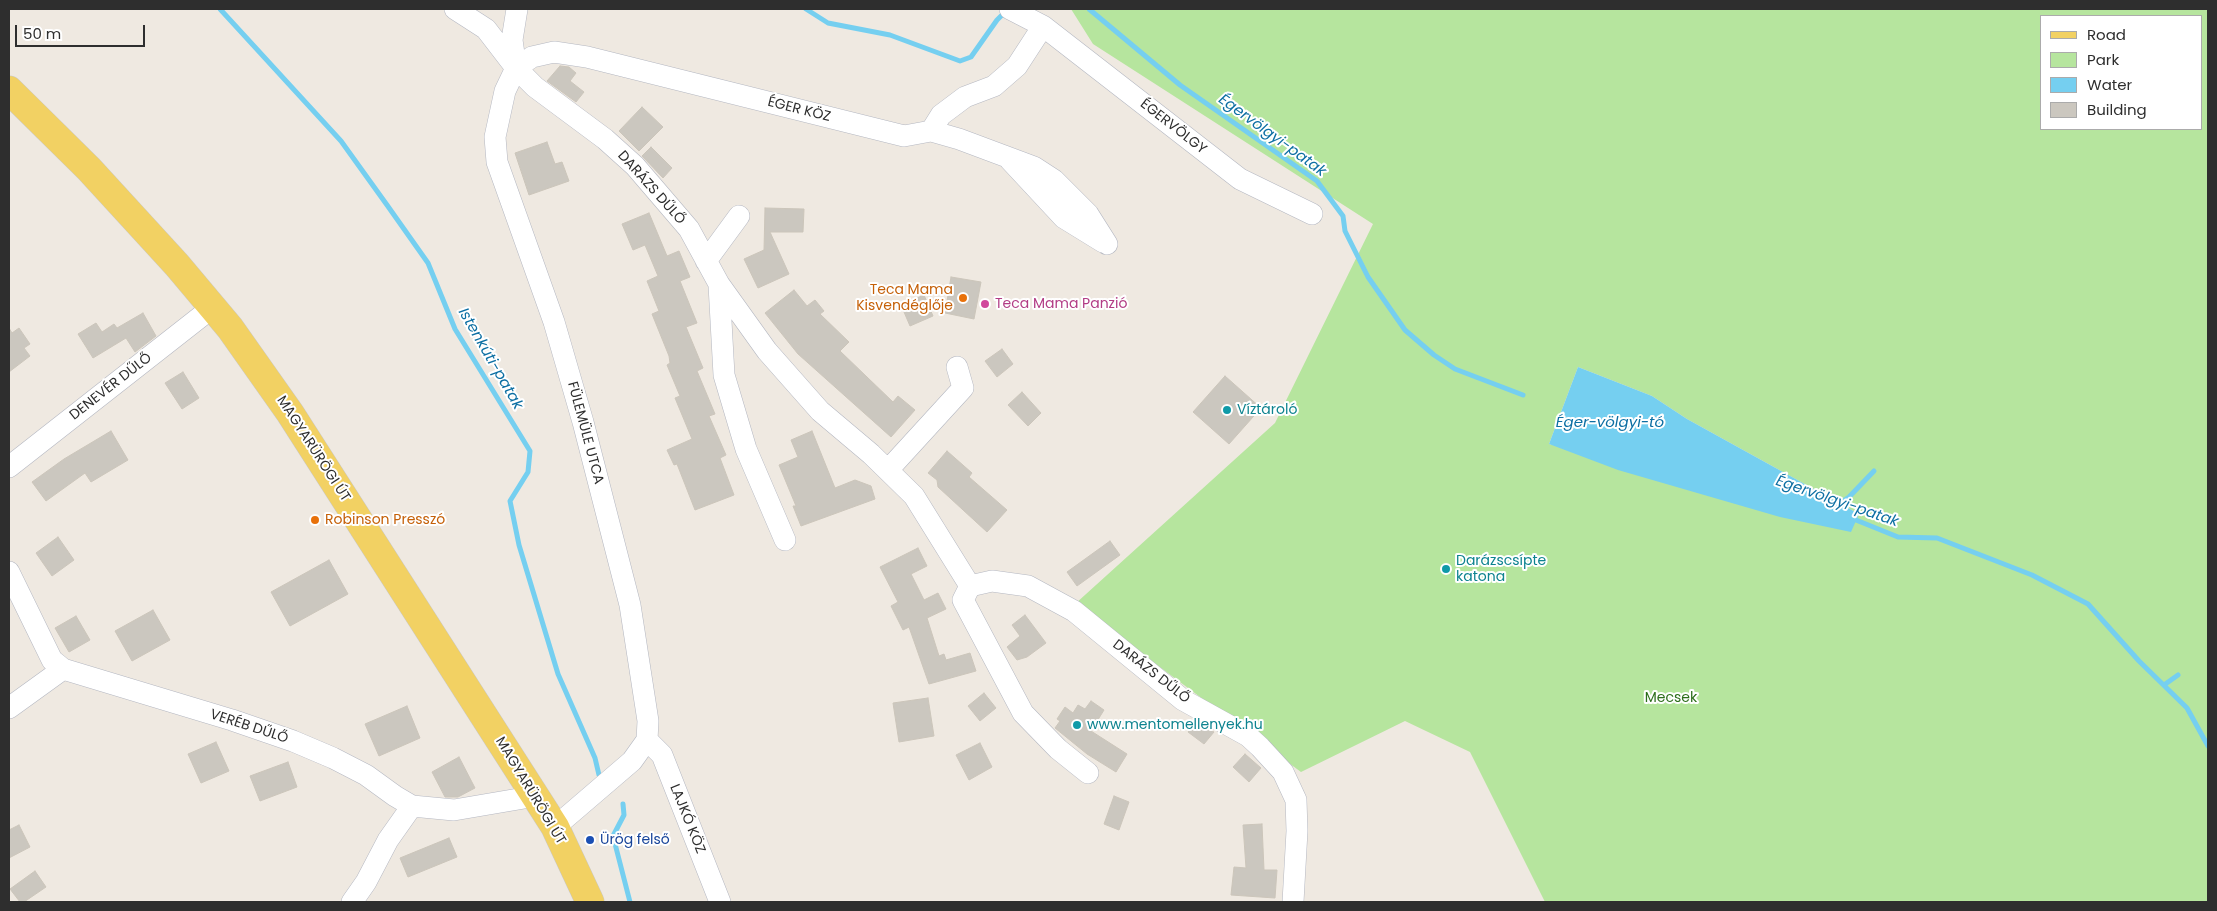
<!DOCTYPE html>
<html>
<head>
<meta charset="utf-8">
<style>
  body { margin:0 }
  #map { position:relative; width:2217px; height:911px; overflow:hidden; background:#efe9e1; font-family:Poppins,sans-serif }
  canvas { display:block }
  .frame { position:absolute; inset:0; border:10px solid #2e2e2e; pointer-events:none }
  .legend { position:absolute; left:2040px; top:15px; width:162px; height:115px; box-sizing:border-box; background:#fff; border:1px solid #ababab; margin:0; padding:6px 9px; list-style:none; font-size:15px; color:#2e2e2e }
  .legend li { display:flex; align-items:center; gap:10px; height:25px }
  .legend b { width:25px; border:1px solid #ababab }
  .scale { position:absolute; left:15px; top:25px; width:130px; height:22px; box-sizing:border-box; border:2px solid #2e2e2e; border-top:0; padding-left:6px; font-size:15px; line-height:18px; white-space:nowrap; color:#2e2e2e; -webkit-text-stroke:4px #fff; paint-order:stroke }
</style>
</head>
<body>
<div id="map">
<canvas width="2217" height="911"></canvas>
<div class="frame"></div>
<ul class="legend">
<li><b style="height:6px;background:#f2d163"></b>Road</li>
<li><b style="height:14px;background:#b6e59e"></b>Park</li>
<li><b style="height:14px;background:#75cff0"></b>Water</li>
<li><b style="height:14px;background:#cbc7bf"></b>Building</li>
</ul>
<div class="scale">50 m</div>
</div>
<script>
const ctx = document.querySelector('canvas').getContext('2d');
ctx.lineJoin = 'round';
function paint(path, color) { ctx.fillStyle = color; ctx.fill(path, 'evenodd'); }
const shape = rows => new Path2D(rows.map(r => 'M' + r).join(''));
function stroke(path, color, width, dash) { ctx.strokeStyle = color; ctx.lineWidth = width; ctx.lineCap = dash ? 'butt' : 'round'; ctx.setLineDash(dash || []); ctx.stroke(path); }
function label(font, color, halo, rows, align = 'center') {
  ctx.font = font + ' Poppins,sans-serif'; ctx.lineWidth = 4; ctx.setLineDash([]); ctx.textBaseline = 'middle'; ctx.strokeStyle = halo; ctx.fillStyle = color; for (const [text, x, y, turn = 0] of rows) {
    ctx.save(); ctx.translate(x, y); ctx.rotate((+turn || 0) * Math.PI / 180); ctx.textAlign = isNaN(turn) ? turn : align; if (halo) ctx.strokeText(text, 0, 0); ctx.fillText(text, 0, 0); ctx.restore();
  }
}
const green = shape([
  [1071,9,2208,9,2208,902,1545,902,1470,752,1405,721,1301,772,1075,604,1275,423,1373,224,1093,44],
  [2041,16,2201,16,2201,129,2041,129],
  [1578,367,1652,396,1687,419,1859,514,1856,519,1549,444]
]);
const water = shape([
  [1578,367,1652,396,1687,419,1859,514,1851,532,1780,517,1618,470,1549,444]
]);
const stream = shape([
  [220,9,341,141,387,205,428,263,455,329,530,451,528,472,510,501,519,545,558,674,595,758,599,775],
  [806,9,828,23,890,35,960,61,971,57,997,20,1006,11],
  [1089,9,1180,85,1317,181,1343,216,1345,231,1368,277,1405,330,1434,355,1455,369,1523,395],
  [1836,506,1849,497,1874,471],
  [1851,518,1898,537,1937,538,2032,575,2088,604,2139,661,2187,708,2208,746],
  [2164,685,2178,675],
  [623,804,624,815,613,836,630,902]
]);
const building = shape([
  [560,66,569,67,576,73,570,81,584,92,576,102,547,81,560,66],
  [642,107,663,127,639,151,619,131,642,107],
  [547,142,555,164,562,162,569,181,529,195,515,153,547,142],
  [651,147,672,168,663,178,642,156,651,147],
  [765,208,804,209,803,232,770,232,789,274,758,288,744,259,764,250,765,208],
  [649,213,667,256,679,251,690,277,680,281,697,323,686,327,703,368,697,371,715,414,709,416,726,455,720,458,734,495,695,510,677,464,674,465,667,450,692,439,675,398,680,396,667,365,670,363,669,356,652,314,659,311,647,281,658,276,645,245,633,250,622,224,649,213],
  [951,277,981,282,974,319,945,313,951,277],
  [794,290,807,306,815,300,824,311,820,314,849,342,840,351,893,402,898,396,915,410,891,437,798,354,765,313,794,290],
  [924,295,933,316,910,326,901,305,924,295],
  [143,313,156,336,135,352,126,338,93,358,78,334,96,323,102,332,114,324,117,328,143,313],
  [9,328,12,333,19,328,30,344,24,348,30,356,9,372,9,328],
  [1002,349,1013,364,997,377,985,361,1002,349],
  [183,372,199,398,182,409,165,383,183,372],
  [1225,376,1261,408,1229,444,1193,412,1225,376],
  [1022,392,1041,413,1028,426,1008,405,1022,392],
  [111,431,128,460,91,482,85,473,46,501,32,482,64,459,111,431],
  [812,431,835,488,855,480,871,486,875,499,801,526,793,506,796,506,779,465,798,457,791,440,812,431],
  [947,451,972,473,969,477,1007,510,987,532,938,487,937,480,928,473,947,451],
  [58,537,74,560,52,576,36,553,58,537],
  [1110,541,1120,555,1077,586,1067,572,1110,541],
  [918,548,927,566,911,574,924,600,938,593,946,609,927,618,939,656,944,654,946,660,970,653,976,671,929,684,909,627,903,630,891,606,898,602,880,567,918,548],
  [329,560,348,594,290,626,271,592,329,560],
  [153,610,170,640,132,661,115,631,153,610],
  [1025,615,1046,643,1027,657,1017,660,1007,647,1020,636,1012,625,1025,615],
  [76,616,90,640,69,652,55,628,76,616],
  [984,693,996,708,980,721,968,706,984,693],
  [928,698,934,736,899,742,893,703,928,698],
  [1091,701,1104,710,1091,731,1127,754,1116,772,1087,754,1055,728,1060,721,1057,719,1065,707,1073,713,1078,705,1085,709,1091,701],
  [407,706,420,738,379,756,365,724,407,706],
  [1196,722,1214,732,1204,744,1188,732,1196,722],
  [216,742,229,771,201,783,188,754,216,742],
  [980,743,992,767,969,780,956,755,980,743],
  [1245,754,1261,768,1249,782,1233,767,1245,754],
  [459,757,475,788,458,797,445,797,432,772,459,757],
  [288,762,297,787,260,801,250,776,288,762],
  [1114,796,1129,802,1119,830,1104,824,1114,796],
  [1262,824,1264,870,1277,870,1275,898,1231,895,1234,867,1246,868,1243,825,1262,824],
  [19,825,30,847,9,858,9,830,19,825],
  [449,838,457,857,408,877,400,858,449,838],
  [35,871,46,887,24,902,20,902,10,889,35,871]
]);
const minor = shape([
  [455,9,486,29,516,68,535,87,605,139,635,166,689,229,719,284,767,351,820,411,871,454,914,496,970,586],
  [517,9,512,40,516,68,505,91,495,137,497,162,554,322,583,422,630,605,648,721,647,740,632,761,555,827],
  [1010,9,1043,26,1240,179,1312,214],
  [516,68,532,57,554,52,587,57,904,136,931,131,959,139,1034,167,1054,180,1088,214,1107,244],
  [931,131,941,115,965,97,994,86,1017,66,1043,26],
  [1010,160,1064,218,1103,242],
  [706,261,739,216],
  [719,285,724,375,746,449,785,540],
  [9,467,213,307],
  [888,470,963,388,957,367],
  [9,572,52,660,63,669,232,720,293,741,333,758,366,775,395,796,412,806,454,810,536,796],
  [9,708,63,669],
  [647,740,662,755,720,902],
  [1088,773,1058,749,1023,713,963,600,970,586,992,581,1028,586,1074,611,1183,700,1248,736,1260,747,1283,772,1296,800,1297,831,1293,902],
  [352,902,366,882,388,840,412,806]
]);
const major = shape([
  [9,90,89,169,177,265,230,328,290,413,555,827,590,902]
]);
const markers = [
  [963,298,5,"#e8710a"],
  [985,304,5,"#d1479c"],
  [1227,410,5,"#0f9aa8"],
  [315,520,5,"#e8710a"],
  [1446,569,5,"#0f9aa8"],
  [1077,725,5,"#0f9aa8"],
  [590,840,5,"#1a4fb4"]
];
const streetNames = [
  ["ÉGER KÖZ",799,110,14],
  ["ÉGERVÖLGY",1173,127,38],
  ["DARÁZS DŰLŐ",651,188,48],
  ["DENEVÉR DŰLŐ",111,387,-38],
  ["FÜLEMÜLE UTCA",585,433,75],
  ["MAGYARÜRÖGI ÚT",313,449,57],
  ["DARÁZS DŰLŐ",1151,672,38],
  ["VERÉB DŰLŐ",249,727,18],
  ["MAGYARÜRÖGI ÚT",530,791,59],
  ["LAJKÓ KÖZ",687,819,68]
];
const foodNames = [
  ["Teca Mama",953,290],
  ["Kisvendéglője",953,306],
  ["Robinson Presszó",325,520,"left"]
];
const hotelNames = [
  ["Teca Mama Panzió",995,304]
];
const cultureNames = [
  ["Víztároló",1237,410],
  ["Darázscsípte",1456,561],
  ["katona",1456,577],
  ["www.mentomellenyek.hu",1087,725]
];
const parkNames = [
  ["Mecsek",1671,698]
];
const transitNames = [
  ["Ürög felső",600,840]
];
const waterNames = [
  ["Égervölgyi-patak",1272,136,36],
  ["Istenkúti-patak",490,359,60],
  ["Éger-völgyi-tó",1610,423],
  ["Égervölgyi-patak",1837,502,19]
];
paint(green, '#b6e59e');
paint(water, '#75cff0');
stroke(stream, '#75cff0', 5);
paint(building, '#cbc7bf');
stroke(building, '#cbc5ba', 1);
stroke(minor, '#b4b7c1', 22);
stroke(major, '#c9c9c9', 29);
stroke(minor, '#fff', 21);
stroke(major, '#f2d163', 28);
for (const [x, y, r, color] of markers) { const dot = new Path2D(); dot.arc(x, y, r, 0, 2 * Math.PI); ctx.fillStyle = color; ctx.fill(dot); stroke(dot, '#fff', 2); }
label('14px', '#2e2e2e', '#fff', streetNames);
label('14px', '#c56008', '#fff', foodNames, 'right');
label('14px', '#b23c85', '#fff', hotelNames, 'left');
label('14px', '#0d838f', '#fff', cultureNames, 'left');
label('14px', '#2c6e1b', '#fff', parkNames);
label('14px', '#164399', '#fff', transitNames, 'left');
label('italic 15px', '#0d6fa3', '#fff', waterNames);
</script>
</body>
</html>
